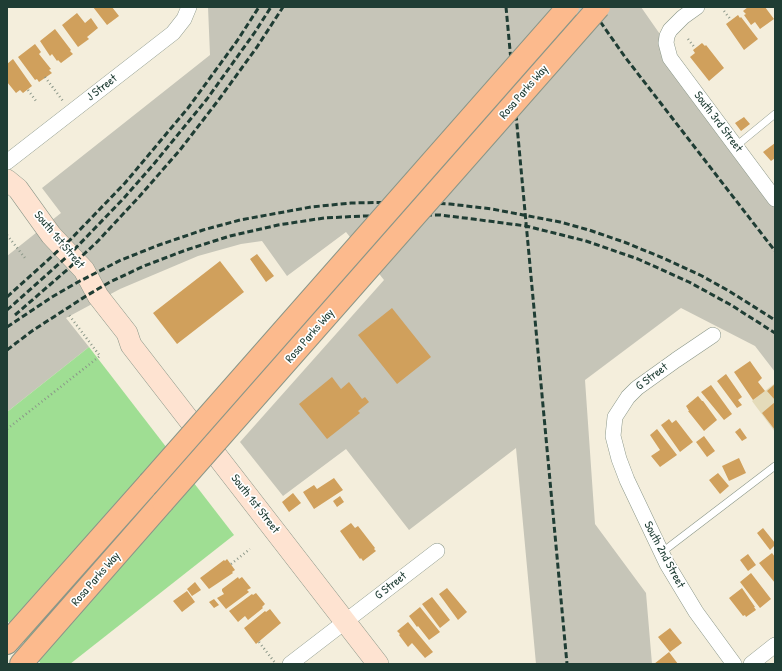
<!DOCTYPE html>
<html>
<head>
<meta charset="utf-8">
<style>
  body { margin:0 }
  #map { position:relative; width:782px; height:671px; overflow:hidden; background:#f4eedc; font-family:"Patrick Hand",sans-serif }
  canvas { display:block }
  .frame { position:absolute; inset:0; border:8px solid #1f3d34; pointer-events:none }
</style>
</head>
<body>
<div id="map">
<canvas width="782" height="671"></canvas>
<div class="frame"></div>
</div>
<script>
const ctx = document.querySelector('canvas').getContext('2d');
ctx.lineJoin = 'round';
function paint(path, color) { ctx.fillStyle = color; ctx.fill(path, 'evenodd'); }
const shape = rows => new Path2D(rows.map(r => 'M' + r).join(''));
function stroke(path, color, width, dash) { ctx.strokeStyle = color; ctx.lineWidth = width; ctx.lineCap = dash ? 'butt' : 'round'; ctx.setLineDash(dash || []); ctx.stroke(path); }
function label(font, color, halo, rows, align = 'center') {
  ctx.font = font + ' "Patrick Hand",sans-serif'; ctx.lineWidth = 3.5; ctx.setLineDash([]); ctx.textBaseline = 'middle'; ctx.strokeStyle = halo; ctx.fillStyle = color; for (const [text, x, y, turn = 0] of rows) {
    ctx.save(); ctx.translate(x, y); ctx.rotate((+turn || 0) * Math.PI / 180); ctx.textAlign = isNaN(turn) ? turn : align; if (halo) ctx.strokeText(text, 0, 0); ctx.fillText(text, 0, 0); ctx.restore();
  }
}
const built = shape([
  [775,383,775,432,752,401]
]);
const industrial = shape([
  [208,7,641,7,775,199,775,372,755,346,681,308,585,380,595,524,646,593,652,664,536,664,516,448,409,530,346,449,283,496,240,442,384,280,346,232,287,276,262,241,241,244,198,256,120,289,66,318,89,347,7,412,7,256,61,213,42,188,210,55]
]);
const green = shape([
  [89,347,234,535,70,664,41,664,7,620,7,412]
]);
const building = shape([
  [93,7,112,7,119,16,107,25],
  [748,7,765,7,774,19,760,29,755,22,751,25,744,15,746,14,743,11],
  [77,13,85,23,91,18,98,28,87,37,89,39,78,47,62,25],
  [738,15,740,18,741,17,758,39,744,50,726,24],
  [55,29,71,50,70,51,73,54,61,63,58,60,57,61,52,54,50,56,40,41],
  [702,43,705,46,706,45,724,68,709,81,690,57,695,53,693,50],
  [35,44,41,52,39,54,51,69,49,70,52,73,39,82,37,79,35,80,18,57],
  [13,59,32,86,23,93,20,90,16,93,7,82,7,64],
  [744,117,750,124,741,131,735,123],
  [775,143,775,158,771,161,763,152],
  [257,254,274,276,266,282,250,259],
  [220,261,244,292,177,344,153,313],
  [392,308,431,357,397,384,358,335],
  [750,361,762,378,758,382,765,391,753,400,734,372],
  [726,374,742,397,738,400,742,405,737,408,717,381],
  [332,377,341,389,349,382,362,399,365,397,369,402,358,411,360,413,327,439,299,404],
  [775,384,775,400,767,391],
  [711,385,732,414,724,420,701,392],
  [698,396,702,401,703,401,717,420,704,431,688,411,689,411,686,406],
  [775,402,775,430,762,413],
  [669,419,672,423,676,420,693,442,680,452,661,425],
  [740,428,747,438,742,441,735,432],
  [657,429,677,455,660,467,651,456,660,450,650,435],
  [704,436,715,451,707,457,696,442],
  [739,458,746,473,729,481,722,466],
  [718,473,729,486,720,494,709,480],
  [334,478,343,490,314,509,303,492,314,485,317,489],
  [293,493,301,503,289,512,282,502],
  [340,496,344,502,337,507,333,501],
  [351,523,355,528,358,526,375,548,374,549,376,551,363,561,361,558,360,559,340,531],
  [763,528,775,543,775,545,770,550,757,533],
  [772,553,775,557,775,583,759,563],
  [748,554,756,565,748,571,740,560],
  [227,559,235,570,232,572,233,573,209,589,200,578,224,560,225,561],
  [751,573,771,599,760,608,740,582],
  [238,577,239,579,242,577,251,588,247,590,249,592,226,609,217,598,224,594,222,591,222,589],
  [195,582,201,590,192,596,187,589],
  [447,588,467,612,458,620,439,594],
  [742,588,755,607,754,607,756,610,746,617,745,615,743,616,729,598],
  [187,591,195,602,182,612,173,601],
  [256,593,265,604,262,607,263,608,248,620,245,616,238,622,229,611,252,594,253,595],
  [432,597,450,620,440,628,422,604],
  [214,599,219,605,214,608,209,602],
  [420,607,440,632,429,640,418,626,417,627,409,616],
  [270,609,281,623,256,644,244,628,265,611,266,612],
  [408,622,433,652,425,658,412,643,408,647,399,635,400,634,397,631],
  [670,628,682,643,670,652,658,637],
  [669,652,678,664,654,664]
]);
const path = shape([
  [747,7,747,8],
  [724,11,731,20],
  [688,39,695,48],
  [45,77,63,101],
  [28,90,36,101],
  [7,235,25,258],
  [7,429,100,356,69,315],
  [231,564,250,549],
  [259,642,276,664]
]);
const lane = shape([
  [736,146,775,114],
  [661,553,775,466]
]);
const street = shape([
  [697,7,683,17,670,30,667,36,666,43,670,58,775,199],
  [7,162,173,33,184,19,189,7],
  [713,335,676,360,637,388,628,397,615,417,613,436,619,459,627,480,667,564,696,612,734,664],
  [290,664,437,551],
  [751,664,775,645]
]);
const secondary = shape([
  [7,180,18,189,51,235,84,270,98,296,127,333,131,345,378,664]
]);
const highway = shape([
  [7,643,149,483],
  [21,664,163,502]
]);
const rail = shape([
  [506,7,567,664],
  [590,7,625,57,775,251],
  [7,297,70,240,125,183,188,108,237,41,259,7],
  [7,310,70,254,124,198,153,165,207,99,255,32,271,7],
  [15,315,68,269,97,242,138,198,180,150,220,98,257,47,283,7],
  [7,327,52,297,78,282,121,260,159,245,203,230,240,220,311,207,351,203,402,202,450,204,492,209,560,222,589,230,624,242,663,258,702,276,729,291,775,320],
  [7,350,32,331,86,296,110,282,144,266,186,250,230,236,278,225,324,218,363,216,440,215,473,219,526,226,586,241,638,259,689,282,731,305,775,333]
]);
const highwayBridge = shape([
  [149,483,568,7],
  [163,502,599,7]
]);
const streetNames = [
  ["J Street",102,88,-38],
  ["Rosa Parks Way",524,92,-49],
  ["South 3rd Street",718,122,53],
  ["South 1st Street",59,240,50],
  ["Rosa Parks Way",310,336,-49],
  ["G Street",652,377,-37],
  ["South 1st Street",255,504,52],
  ["South 2nd Street",664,555,62],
  ["Rosa Parks Way",96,579,-49],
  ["G Street",391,586,-38]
];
paint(built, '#e4dbba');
paint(industrial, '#c6c5b8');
paint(green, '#9fde93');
paint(building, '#d0a05c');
stroke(lane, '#8a9688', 8);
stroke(street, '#8a9688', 16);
stroke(secondary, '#8a9688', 22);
stroke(highway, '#8a9688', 24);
stroke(path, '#8a9688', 2.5, [1, 3]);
stroke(lane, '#fff', 7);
stroke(street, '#fff', 15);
stroke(secondary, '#fee3d1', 21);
stroke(highway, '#fcba8d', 22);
stroke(rail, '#1f3d34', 3, [6, 3]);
stroke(highwayBridge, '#8a9688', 24, []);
stroke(highwayBridge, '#fcba8d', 22);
label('12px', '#1f3d34', '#fff', streetNames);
</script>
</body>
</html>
